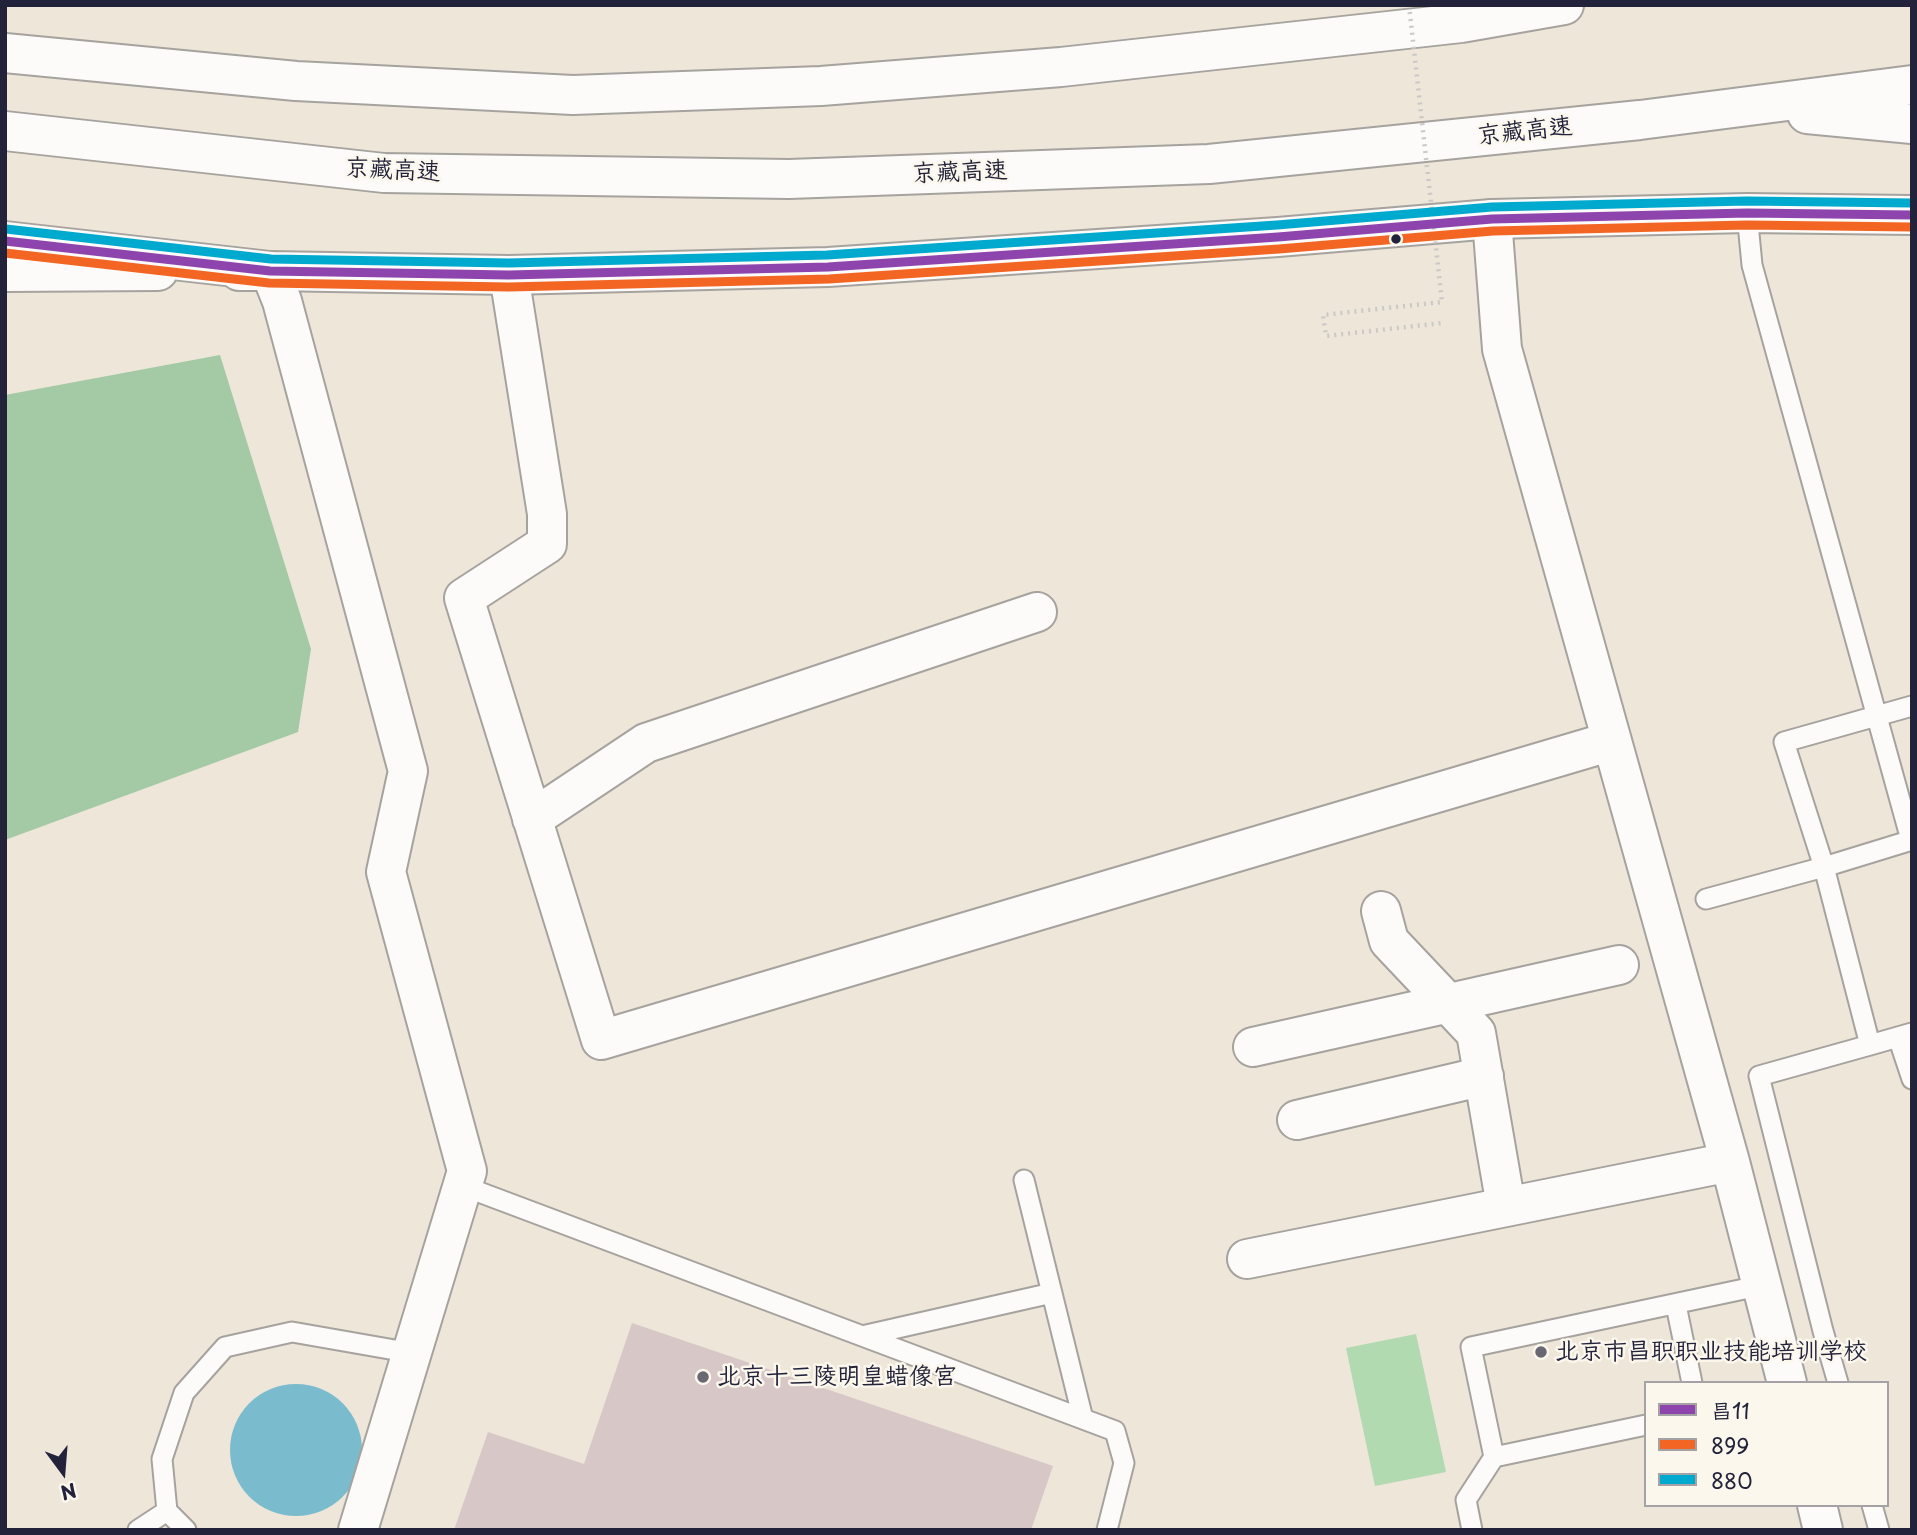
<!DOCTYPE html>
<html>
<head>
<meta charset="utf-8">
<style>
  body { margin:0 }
  #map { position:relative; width:1917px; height:1535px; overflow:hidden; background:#ede6d9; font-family:"Playpen Sans","LXGW WenKai TC",sans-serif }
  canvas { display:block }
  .frame { position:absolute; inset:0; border:7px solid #22223b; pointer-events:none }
  .legend { position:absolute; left:1644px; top:1381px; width:245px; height:126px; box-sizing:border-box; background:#fbf7ec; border:2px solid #a4a2a5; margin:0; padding:9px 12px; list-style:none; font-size:21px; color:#22223b }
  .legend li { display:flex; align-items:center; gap:14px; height:35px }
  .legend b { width:35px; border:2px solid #a4a2a5 }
  .north { position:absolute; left:28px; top:1437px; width:70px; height:70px; -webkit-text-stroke:5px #fbf7ec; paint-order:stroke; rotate:164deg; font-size:19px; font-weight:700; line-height:28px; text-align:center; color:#22223b }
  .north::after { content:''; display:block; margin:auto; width:24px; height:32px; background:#22223b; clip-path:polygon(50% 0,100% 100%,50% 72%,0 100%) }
</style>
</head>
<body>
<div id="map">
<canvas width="1917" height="1535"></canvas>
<div class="frame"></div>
<ul class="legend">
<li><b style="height:9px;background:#8e44ad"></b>昌11</li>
<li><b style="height:9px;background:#f26522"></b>899</li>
<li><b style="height:9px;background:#00a9ce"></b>880</li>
</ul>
<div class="north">N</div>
</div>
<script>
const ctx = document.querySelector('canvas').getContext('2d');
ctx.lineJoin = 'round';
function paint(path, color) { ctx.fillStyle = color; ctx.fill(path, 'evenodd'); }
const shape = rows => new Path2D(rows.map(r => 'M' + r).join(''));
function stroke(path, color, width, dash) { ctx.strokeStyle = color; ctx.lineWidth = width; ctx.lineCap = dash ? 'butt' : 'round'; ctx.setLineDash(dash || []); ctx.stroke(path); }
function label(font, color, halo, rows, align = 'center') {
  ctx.font = font + ' "Playpen Sans","LXGW WenKai TC",sans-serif'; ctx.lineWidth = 5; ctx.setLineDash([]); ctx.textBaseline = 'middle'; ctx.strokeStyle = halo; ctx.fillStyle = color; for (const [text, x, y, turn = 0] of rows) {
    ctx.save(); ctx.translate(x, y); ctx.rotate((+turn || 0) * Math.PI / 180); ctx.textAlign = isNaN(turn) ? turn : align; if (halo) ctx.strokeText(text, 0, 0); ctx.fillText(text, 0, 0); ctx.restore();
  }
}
const green = shape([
  [1416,1334,1446,1472,1375,1486,1346,1348]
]);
const forest = shape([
  [220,355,311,649,298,732,5,840,5,395]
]);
const water = shape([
  '230 1450a66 66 0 1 1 132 0a66 66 0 1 1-132 0Z'
]);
const building = shape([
  [632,1323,1053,1466,1031,1530,454,1530,488,1432,584,1464]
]);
const lane = shape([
  [1747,213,1752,265,1911,840],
  [1912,706,1784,742,1824,867,1870,1045,1912,1033],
  [1706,899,1824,867,1912,840],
  [1898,1037,1912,1079],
  [1024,1180,1083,1419],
  [463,1186,1115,1431,1124,1463,1107,1530],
  [1676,1305,1692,1383],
  [862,1336,1052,1293],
  [1838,1383,1823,1331,1759,1076,1870,1045],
  [1646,1425,1494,1457,1471,1347,1763,1285],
  [1872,1505,1879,1530],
  [138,1530,167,1511],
  [186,1530,167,1511,162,1459,184,1393,225,1347,292,1332,412,1353],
  [1472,1530,1466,1500,1494,1457]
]);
const street = shape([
  [1492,219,1502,349,1730,1162,1787,1383],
  [239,271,270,271,282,301,408,771,386,872,467,1171,358,1530],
  [5,272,158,271],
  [509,275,547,514,547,544,464,598,601,1040,1612,741],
  [532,819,646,743,1037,612],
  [1381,911,1389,941,1476,1033,1506,1206],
  [1253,1047,1619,965],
  [1297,1120,1484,1076],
  [1247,1259,1730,1162],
  [1817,1505,1823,1530]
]);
const primary = shape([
  [5,241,270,271,509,275,828,267,1278,237,1492,219,1747,213,1912,215]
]);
const highway = shape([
  [5,53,296,81,573,95,821,86,1061,67,1461,23,1564,5],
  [1807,114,1912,124],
  [5,131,384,173,789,179,1209,164,1640,120,1912,85]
]);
const pathBridge = shape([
  [1409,5,1442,302,1323,315,1326,336,1442,323]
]);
const bus1 = shape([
  [5,241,270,271,509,275,828,267,1278,237,1492,219,1747,213,1912,215]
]);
const bus2 = shape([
  [5,253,269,283,509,287,829,279,1279,249,1493,231,1747,225,1912,227]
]);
const bus3 = shape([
  [6,229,271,259,509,263,827,255,1277,225,1492,207,1747,201,1912,203]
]);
const markers = [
  [1396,239,6,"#22223b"],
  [1541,1352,7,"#696772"],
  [703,1377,7,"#696772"]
];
const streetNames = [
  ["京藏高速",1525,132,-6],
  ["京藏高速",393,171,3],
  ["京藏高速",960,173,-2]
];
const poiNames = [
  ["北京市昌职职业技能培训学校",1555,1352],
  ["北京十三陵明皇蜡像宫",717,1377]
];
paint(green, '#b1dab1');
paint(forest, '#a4c9a5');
paint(water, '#7abbcd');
paint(building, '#d7c7c6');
stroke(lane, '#a6a29e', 23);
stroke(street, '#a6a29e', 42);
stroke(primary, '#a6a29e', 42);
stroke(highway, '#a6a29e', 42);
stroke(lane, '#fcfbf9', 19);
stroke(street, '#fcfbf9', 38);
stroke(primary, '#fcfbf9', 38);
stroke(highway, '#fcfbf9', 38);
stroke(pathBridge, '#cac9c8', 4.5, [2, 5]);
stroke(bus1, '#8e44ad', 9);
stroke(bus2, '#f26522', 9);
stroke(bus3, '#00a9ce', 9);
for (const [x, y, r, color] of markers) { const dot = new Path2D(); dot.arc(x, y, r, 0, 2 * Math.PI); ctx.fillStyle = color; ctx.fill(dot); stroke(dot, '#fbf7ec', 2.5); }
label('24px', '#22223b', '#fbf7ec', streetNames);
label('24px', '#22223b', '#fbf7ec', poiNames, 'left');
</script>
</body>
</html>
